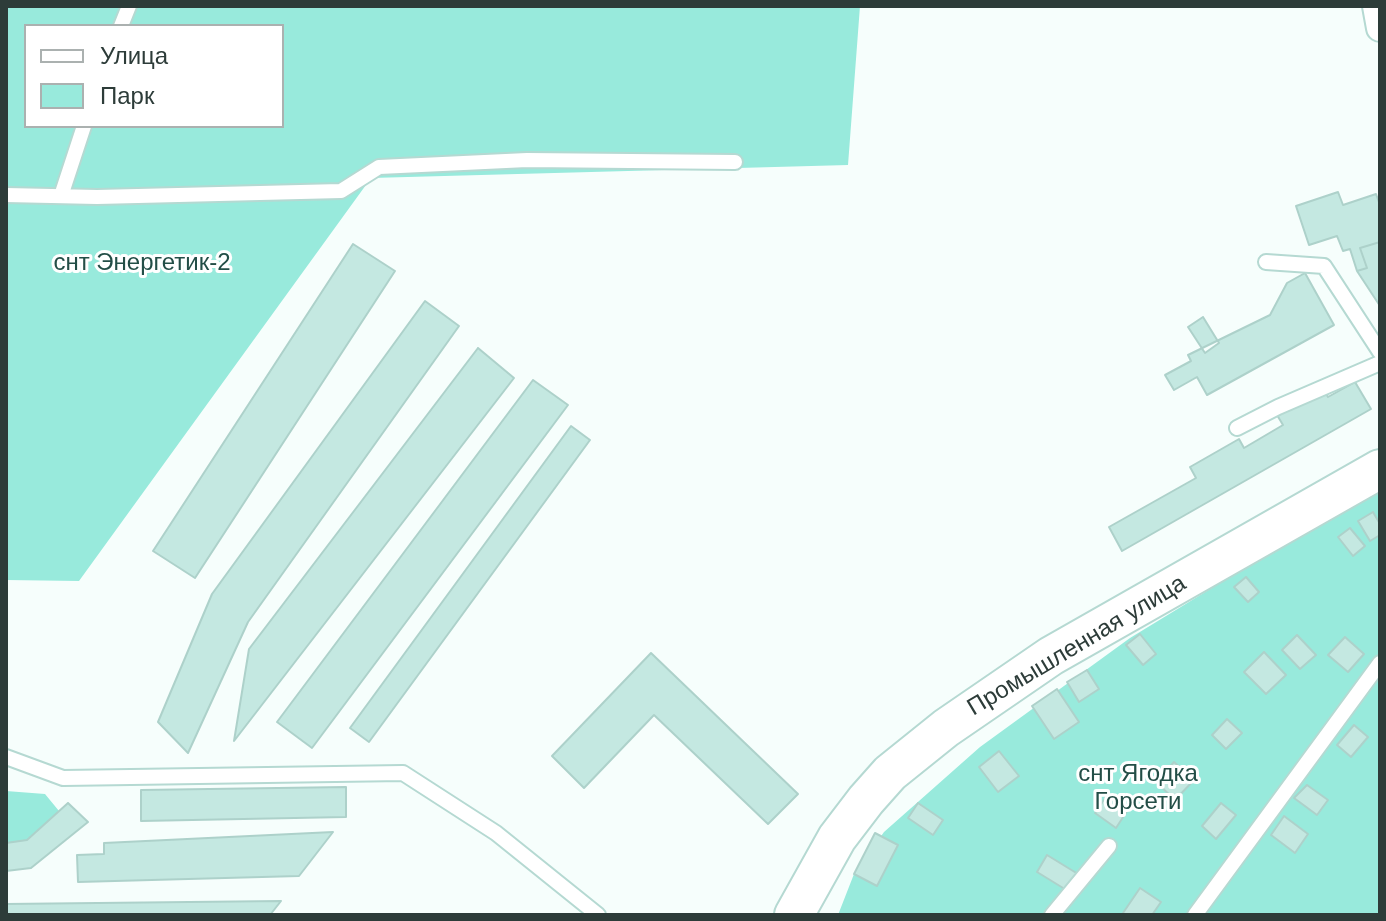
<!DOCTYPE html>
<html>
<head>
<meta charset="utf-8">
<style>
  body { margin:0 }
  #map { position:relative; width:1386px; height:921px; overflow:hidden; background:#f6fefc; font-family:Arial,sans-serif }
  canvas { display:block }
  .frame { position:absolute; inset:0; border:8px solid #2d3c39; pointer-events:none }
  .legend { position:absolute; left:24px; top:24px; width:260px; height:104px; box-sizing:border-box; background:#fff; border:2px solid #abb1b0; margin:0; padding:10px 14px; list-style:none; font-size:24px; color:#2d3c39 }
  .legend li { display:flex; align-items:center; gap:16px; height:40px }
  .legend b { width:40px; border:2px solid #abb1b0 }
</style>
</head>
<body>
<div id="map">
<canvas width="1386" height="921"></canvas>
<div class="frame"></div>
<ul class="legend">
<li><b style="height:10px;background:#fff"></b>Улица</li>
<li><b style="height:22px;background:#98eadc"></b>Парк</li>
</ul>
</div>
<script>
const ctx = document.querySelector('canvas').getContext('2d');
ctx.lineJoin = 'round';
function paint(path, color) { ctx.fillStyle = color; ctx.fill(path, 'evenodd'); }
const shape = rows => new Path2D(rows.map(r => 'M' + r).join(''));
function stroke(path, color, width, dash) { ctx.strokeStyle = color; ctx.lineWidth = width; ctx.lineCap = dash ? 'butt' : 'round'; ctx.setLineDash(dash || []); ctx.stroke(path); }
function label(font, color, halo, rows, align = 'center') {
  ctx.font = font + ' Arial,sans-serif'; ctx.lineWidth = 6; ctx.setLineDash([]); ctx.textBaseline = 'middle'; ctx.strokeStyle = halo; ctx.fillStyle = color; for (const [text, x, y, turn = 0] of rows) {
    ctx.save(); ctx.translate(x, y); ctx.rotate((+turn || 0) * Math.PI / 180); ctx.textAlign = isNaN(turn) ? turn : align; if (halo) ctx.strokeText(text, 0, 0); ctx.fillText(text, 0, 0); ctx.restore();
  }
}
const green = shape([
  [6,6,860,6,848,165,371,178,79,581,6,580],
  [26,26,282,26,282,126,26,126],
  [1380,489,1380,915,838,915,854,874,884,832,980,747,1130,638,1328,517],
  [6,791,45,794,59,811,27,840,6,843]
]);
const building = shape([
  [1338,192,1343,205,1376,194,1380,205,1380,242,1360,248,1367,268,1357,271,1350,249,1343,251,1337,236,1309,245,1296,206,1338,192],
  [1380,242,1380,306,1357,271,1367,268,1360,248,1380,242],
  [353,244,395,271,195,578,153,551,353,244],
  [1305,273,1334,325,1207,395,1197,377,1174,390,1165,375,1191,361,1188,355,1270,315,1287,283,1305,273],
  [425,301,459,326,248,622,188,753,158,722,212,594,425,301],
  [1203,317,1219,343,1205,353,1188,327,1203,317],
  [478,348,514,378,234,741,249,649,478,348],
  [533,380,568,405,312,748,277,722,533,380],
  [1355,382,1371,409,1122,551,1109,527,1196,478,1190,467,1239,439,1244,448,1283,425,1277,415,1323,389,1328,397,1355,382],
  [571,426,590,440,369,742,350,728,571,426],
  [1373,512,1380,524,1380,535,1370,541,1358,521,1373,512],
  [1350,528,1365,546,1353,556,1338,537,1350,528],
  [1246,577,1259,592,1248,602,1234,587,1246,577],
  [1140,634,1156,654,1143,665,1126,645,1140,634],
  [1297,635,1316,655,1300,669,1282,650,1297,635],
  [1345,637,1364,654,1348,672,1328,655,1345,637],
  [1264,652,1286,675,1266,694,1244,672,1264,652],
  [651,653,798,794,768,824,654,715,584,788,552,756,651,653],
  [1087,670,1099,689,1079,702,1067,682,1087,670],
  [1057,689,1079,722,1054,739,1032,706,1057,689],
  [1227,719,1242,733,1226,749,1212,735,1227,719],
  [1354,725,1368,737,1351,757,1337,745,1354,725],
  [999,751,1019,776,998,792,979,767,999,751],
  [1174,762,1194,780,1175,800,1156,782,1174,762],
  [1307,785,1328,800,1317,815,1294,798,1307,785],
  [346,787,346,817,141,821,141,790,346,787],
  [1108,794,1129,808,1116,828,1095,813,1108,794],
  [68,803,88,822,31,868,6,871,6,843,27,840,68,803],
  [918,803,943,820,933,835,908,818,918,803],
  [1221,803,1236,815,1216,839,1202,826,1221,803],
  [1284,816,1308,834,1295,853,1271,835,1284,816],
  [333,832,299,876,78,882,77,855,104,854,104,843,333,832],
  [875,833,898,845,877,886,854,874,875,833],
  [1047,855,1078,874,1068,891,1037,872,1047,855],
  [1140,888,1161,902,1152,915,1126,915,1123,913,1140,888],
  [281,901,270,915,6,915,6,904,281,901]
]);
const service = shape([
  [121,26,129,6],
  [6,195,97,197,341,191,379,167,527,160,735,162],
  [61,196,84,126],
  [1266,262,1324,266,1380,352],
  [1237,428,1278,407,1380,363],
  [6,757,63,778,403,773,496,833,598,915],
  [1052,915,1109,846],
  [1195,915,1380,663]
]);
const minor = shape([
  [1376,6,1380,28]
]);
const secondary = shape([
  [794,915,837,838,866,800,890,773,946,728,1051,656,1380,469]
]);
const parkNames = [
  ["снт Энергетик-2",142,263],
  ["снт Ягодка",1138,774],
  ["Горсети",1138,802]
];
const streetNames = [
  ["Промышленная улица",1077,646,-31]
];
paint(green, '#98eadc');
paint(building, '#c4e8e1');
stroke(building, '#add1ca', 2);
stroke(service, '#b5d9d2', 18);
stroke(minor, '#b5d9d2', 30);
stroke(secondary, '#b5d9d2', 42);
stroke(service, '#fff', 14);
stroke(minor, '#fff', 26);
stroke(secondary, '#fff', 38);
label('24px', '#234e47', '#fff', parkNames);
label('24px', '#2d3c39', '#fff', streetNames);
</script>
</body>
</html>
